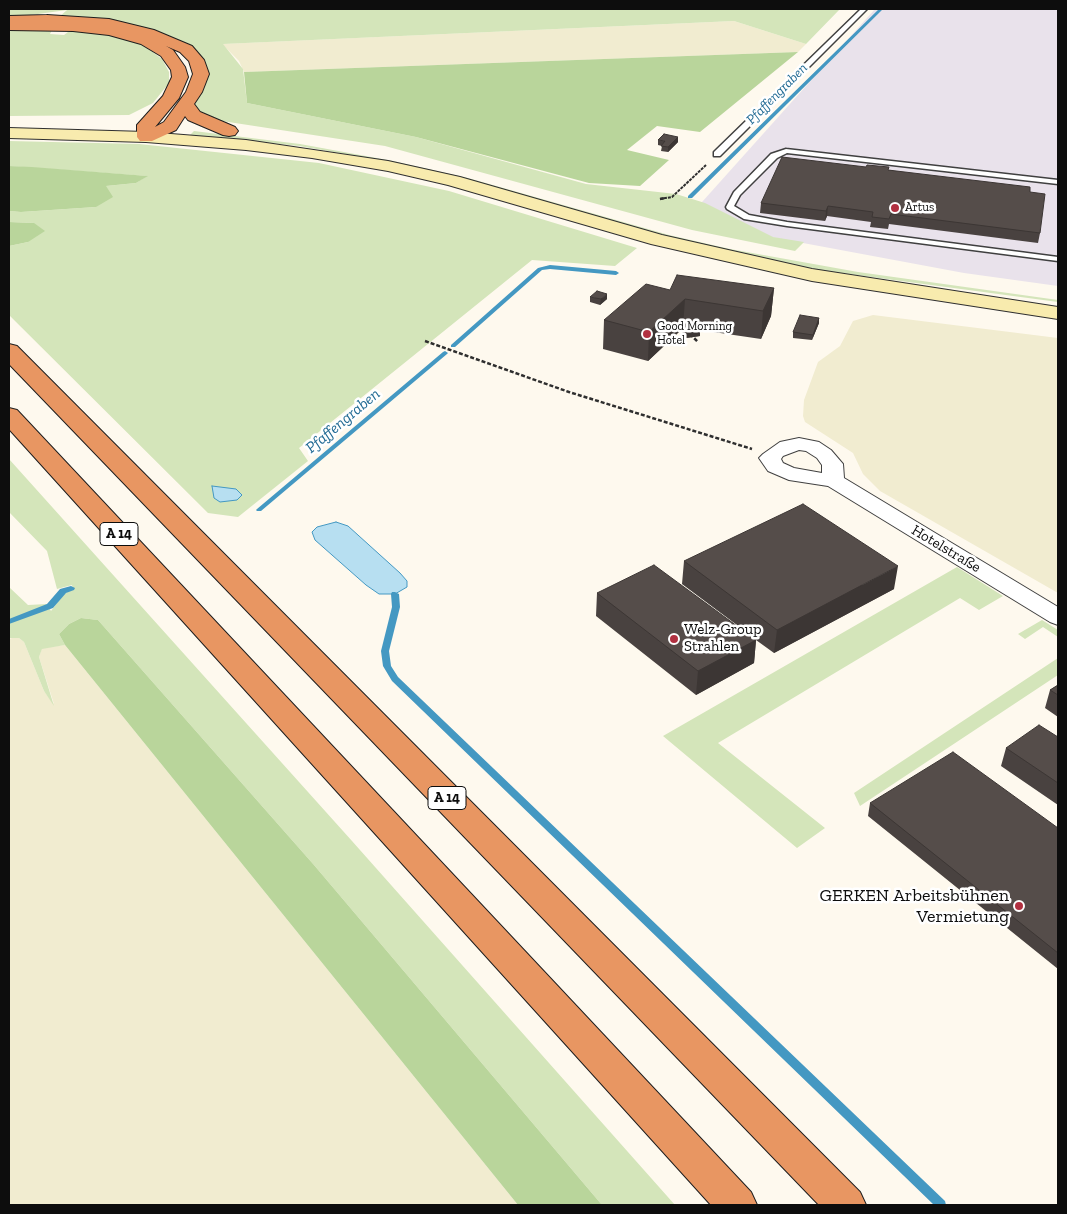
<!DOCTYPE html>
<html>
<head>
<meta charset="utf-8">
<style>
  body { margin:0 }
  #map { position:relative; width:1067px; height:1214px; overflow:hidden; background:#fef9ee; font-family:"Zilla Slab",serif }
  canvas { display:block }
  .frame { position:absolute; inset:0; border:10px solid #0d0d0d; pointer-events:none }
</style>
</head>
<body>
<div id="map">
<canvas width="1067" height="1214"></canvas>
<div class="frame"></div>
</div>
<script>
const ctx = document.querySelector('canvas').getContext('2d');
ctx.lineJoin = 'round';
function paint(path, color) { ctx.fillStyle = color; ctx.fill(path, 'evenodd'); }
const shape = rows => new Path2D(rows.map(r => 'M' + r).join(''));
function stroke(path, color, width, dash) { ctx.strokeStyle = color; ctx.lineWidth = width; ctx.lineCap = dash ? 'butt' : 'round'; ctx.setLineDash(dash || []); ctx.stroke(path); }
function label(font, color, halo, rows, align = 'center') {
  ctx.font = font + ' "Zilla Slab",serif'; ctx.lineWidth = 5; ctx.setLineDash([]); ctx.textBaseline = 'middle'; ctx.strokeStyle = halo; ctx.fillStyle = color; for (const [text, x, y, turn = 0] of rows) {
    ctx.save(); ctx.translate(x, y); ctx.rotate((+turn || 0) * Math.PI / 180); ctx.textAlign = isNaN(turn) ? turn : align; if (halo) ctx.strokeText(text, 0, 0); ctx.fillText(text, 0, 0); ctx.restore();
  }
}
const industrial = shape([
  [875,9,1058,9,1058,286,964,273,685,221]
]);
const farmland = shape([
  [734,21,806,44,798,52,244,72,239,61,222,44],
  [873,315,1058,338,1058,593,880,491,863,474,853,453,805,422,803,416,804,400,818,362,840,346,853,321],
  [12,638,19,638,24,642,44,691,54,704,39,657,42,648,65,645,518,1205,9,1205,9,639]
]);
const green = shape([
  [9,9,840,9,806,44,734,21,223,44,243,69,247,103,416,137,586,184,676,194,705,203,773,237,804,242,795,251,692,230,385,146,222,121,205,116,198,112,195,104,201,84,191,51,59,17,67,10,9,18],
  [9,28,53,28,50,34,64,35,72,29,87,29,138,41,162,59,169,72,169,83,153,103,129,115,9,116],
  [194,131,300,144,393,161,468,178,669,235,730,249,858,272,1058,300,1058,302,804,268,667,237,392,162,299,146,190,135],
  [9,141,139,144,319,163,449,191,637,248,615,266,532,260,299,448,308,461,238,517,208,513,9,315,9,246,28,242,34,223,9,222,9,211,21,212,96,207,106,186,136,183,147,176,9,166],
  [9,459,352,841,675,1205,602,1205,314,865,98,620,81,618,69,624,59,634,65,645,42,649,39,657,54,706,44,691,24,642,19,638,9,638,9,587,28,605,47,604,51,611,64,594,73,589,72,585,57,589,47,551,9,512],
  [957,567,1003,596,979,610,960,598,718,743,825,828,797,848,663,736],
  [1042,620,1058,630,1058,637,1043,627,1025,639,1018,634],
  [1058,658,1058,675,860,806,854,793]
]);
const forest = shape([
  [798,52,700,132,657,126,627,150,669,160,640,186,589,183,416,137,247,103,244,72],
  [9,166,32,167,148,176,136,183,106,186,113,197,96,207,21,212,9,211],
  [9,222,34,223,45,231,28,242,9,246],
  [81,618,98,620,314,865,602,1205,518,1205,65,645,59,634,69,624]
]);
const water = shape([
  [212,486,236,489,242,495,237,500,220,502,214,498,212,486],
  [336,522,348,526,400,573,407,581,407,587,395,594,379,594,366,585,315,540,312,532,317,527,336,522]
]);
const stream = shape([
  [879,9,883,9,692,198,688,198,688,196,879,9],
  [550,265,616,271,619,273,616,275,550,269,542,270,455,347,451,347,451,345,538,268,550,265],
  [445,351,448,353,447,354,261,511,257,511,256,510,257,509,443,352,445,351],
  [71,586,75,588,74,590,66,593,53,608,9,624,9,619,47,604,60,589,71,586],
  [392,592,395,592,399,594,400,607,389,651,391,666,398,677,945,1201,946,1205,934,1205,392,681,383,666,381,651,392,607,391,594,392,592]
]);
const pathFar1 = shape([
  [529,9,577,9],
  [660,199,672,197,706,165]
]);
const path = shape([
  [660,199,666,198],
  [690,334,698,342],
  [425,341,569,392,752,449]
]);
const service = shape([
  [861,9,867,9,720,156,714,156,714,152,861,9],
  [786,149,1058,180,1058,184,787,153,777,158,740,195,734,206,749,215,787,222,1058,257,1058,261,787,226,744,219,727,209,726,207,734,192,771,154,786,149]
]);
const minor = shape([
  [799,438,819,442,831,450,843,464,844,478,1058,607,1058,625,1050,622,828,486,789,480,768,471,759,458,763,454,780,442,799,438],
  [799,450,806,451,817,458,822,465,822,473,794,468,783,463,781,459,783,456,799,450]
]);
const secondary = shape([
  [9,128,146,132,246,140,388,161,460,177,662,235,812,269,1058,307,1058,319,812,281,651,244,448,185,388,171,312,158,246,150,146,142,9,138,9,128]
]);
const motorway = shape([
  [47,15,109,19,154,30,192,46,204,60,209,74,202,92,194,104,200,112,235,127,238,131,235,135,229,136,223,135,188,120,185,116,176,130,152,141,140,141,137,137,137,125,163,96,172,77,171,70,161,56,141,44,109,35,73,31,9,30,9,16,47,15],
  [166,46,180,52,189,61,193,74,186,92,164,122,155,127,179,98,188,77,185,67,173,50,166,46],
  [9,344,17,346,860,1192,866,1205,819,1205,9,364,9,344],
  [9,408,17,410,751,1192,757,1205,711,1205,9,429,9,408]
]);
const wall = shape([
  [658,140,678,142,668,152,661,151,662,146,658,145],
  [866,167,888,170,1030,192,1040,233,1038,243,889,224,888,229,870,227,871,222,827,216,825,221,760,213,761,203],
  [774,288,771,316,761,339,700,330,700,336,686,338,681,330,648,361,603,349,604,320,670,290],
  [590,297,607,299,600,305,590,302],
  [819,318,819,323,812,340,793,338,793,332],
  [684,561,894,589,774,653,756,640,754,663,696,695,596,616,597,593,749,634,682,584],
  [1058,685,1058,717,1045,708,1050,690],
  [1058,737,1058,805,1001,766,1006,748],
  [870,803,1058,828,1058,969,868,816]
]);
const shadedWall = shape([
  [678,137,678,142,668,152,668,147],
  [828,206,827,216,825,221,826,211],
  [774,288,771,316,761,339,763,311],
  [607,294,607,299,600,305,601,299],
  [685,299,683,327,681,324,681,330,648,361,649,332],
  [819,318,819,323,812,340,813,335],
  [700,330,700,336,686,338,687,333],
  [898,566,894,589,774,653,777,630],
  [756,640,754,663,696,695,698,671]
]);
const building = shape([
  [664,134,678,137,668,147,661,146,665,141,658,140,664,134],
  [782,157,866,167,867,165,889,167,888,170,1030,187,1030,192,1045,194,1040,233,891,214,889,219,872,217,873,212,828,206,826,211,761,203,782,157],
  [677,275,774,288,763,311,685,299,649,332,604,320,646,284,670,290,677,275],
  [597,291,607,294,601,299,590,297,597,291],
  [800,315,819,318,813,335,793,332,800,315],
  [684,322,691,323,700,330,687,333,681,324,684,322],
  [803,504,898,566,777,630,684,561,803,504],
  [654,565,756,640,698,671,597,593,654,565],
  [1058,685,1058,695,1050,690,1058,685],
  [1039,725,1058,737,1058,783,1006,748,1039,725],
  [953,752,1058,828,1058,953,870,803,953,752]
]);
const markers = [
  [895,208,5,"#b13040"],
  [647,334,5,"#b13040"],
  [674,639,5,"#b13040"],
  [1019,906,5,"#b13040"]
];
const farPoinames = [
  ["Artus",905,208],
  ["Good Morning",657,327],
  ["Hotel",657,341]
];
const farWaternames = [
  ["Pfaffengraben",777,94,-45]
];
const shields = [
  [119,534,38],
  [447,798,38]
];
const shieldNames = [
  ["A 14",119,534],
  ["A 14",447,798]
];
const streetNames = [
  ["Hotelstraße",946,549,31]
];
const poiNames = [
  ["Welz-Group",684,630],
  ["Strahlen",684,647]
];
const waterNames = [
  ["Pfaffengraben",343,421,-40]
];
const nearPoinames = [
  ["GERKEN Arbeitsbühnen",1009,896],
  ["Vermietung",1009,917]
];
paint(industrial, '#e9e2eb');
paint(farmland, '#f1ecd0');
paint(green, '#d4e5ba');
paint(forest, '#b9d59b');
paint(water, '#b7dff1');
stroke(water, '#4498c2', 1);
paint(stream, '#4498c2');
stroke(service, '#404040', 3);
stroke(minor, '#404040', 2);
stroke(secondary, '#2f2f2f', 2);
stroke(motorway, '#1e1e1e', 2);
stroke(pathFar1, '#2f2f2f', 2, [3, 1]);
stroke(path, '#2f2f2f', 2.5, [4, 2]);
paint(service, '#fff');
paint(minor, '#fff');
paint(secondary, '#f8ebae');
paint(motorway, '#e89662');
paint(wall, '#494240');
paint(shadedWall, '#3c3634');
paint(building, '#554d4a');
stroke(building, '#3c3634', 1);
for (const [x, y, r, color] of markers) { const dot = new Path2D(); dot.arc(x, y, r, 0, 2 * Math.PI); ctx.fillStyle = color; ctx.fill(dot); stroke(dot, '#fff', 2); }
label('12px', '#0d0d0d', '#fff', farPoinames, 'left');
label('italic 14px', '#216a94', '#fff', farWaternames);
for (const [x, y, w] of shields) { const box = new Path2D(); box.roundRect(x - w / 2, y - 11.5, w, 23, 4); ctx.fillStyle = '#fff'; ctx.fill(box); stroke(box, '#0d0d0d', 1); }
label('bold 14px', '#0d0d0d', null, shieldNames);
label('15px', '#0d0d0d', '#fff', streetNames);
label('15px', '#0d0d0d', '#fff', poiNames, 'left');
label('italic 16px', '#216a94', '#fff', waterNames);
label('18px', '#0d0d0d', '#fff', nearPoinames, 'right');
</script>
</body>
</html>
